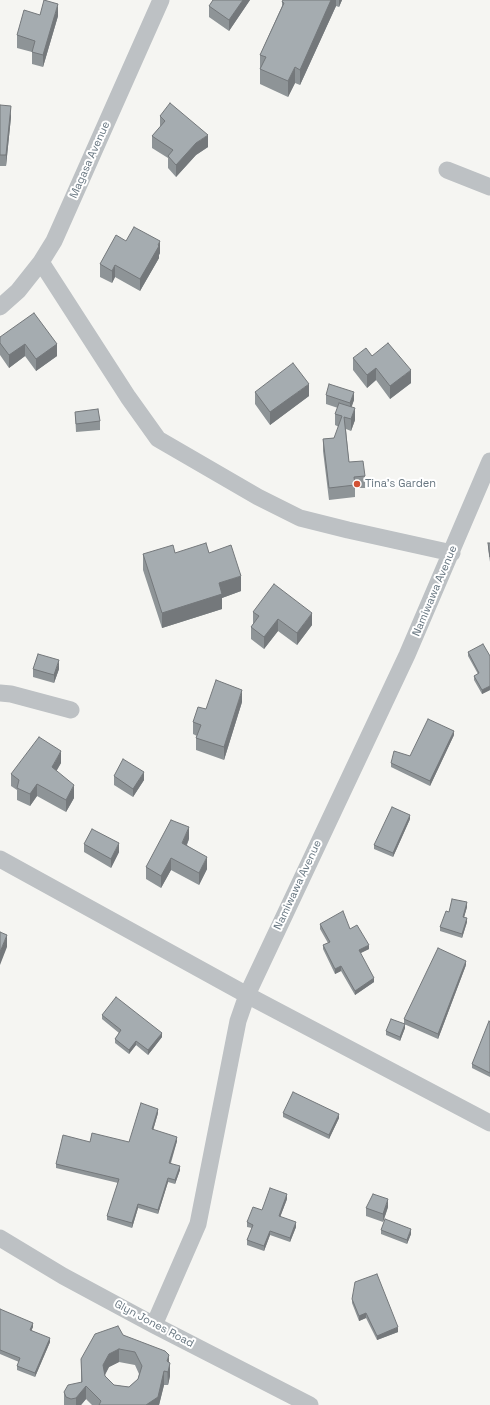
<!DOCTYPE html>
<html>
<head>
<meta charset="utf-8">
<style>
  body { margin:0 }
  canvas { display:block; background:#f5f5f2 }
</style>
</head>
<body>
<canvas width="490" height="1405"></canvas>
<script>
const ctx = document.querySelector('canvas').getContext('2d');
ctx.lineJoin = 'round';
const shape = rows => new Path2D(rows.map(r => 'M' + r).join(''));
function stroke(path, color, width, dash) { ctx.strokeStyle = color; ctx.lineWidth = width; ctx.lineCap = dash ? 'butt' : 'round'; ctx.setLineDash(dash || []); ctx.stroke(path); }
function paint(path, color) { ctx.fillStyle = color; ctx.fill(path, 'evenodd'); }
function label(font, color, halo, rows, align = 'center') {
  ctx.font = font + ' "Space Grotesk",sans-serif'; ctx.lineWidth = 4; ctx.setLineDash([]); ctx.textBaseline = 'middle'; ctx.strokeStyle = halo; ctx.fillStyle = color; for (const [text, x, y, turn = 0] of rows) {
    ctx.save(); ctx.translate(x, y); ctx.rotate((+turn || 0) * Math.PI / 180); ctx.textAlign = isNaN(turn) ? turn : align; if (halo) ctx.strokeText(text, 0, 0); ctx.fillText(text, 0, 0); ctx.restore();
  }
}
const minor = shape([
  [447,170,490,187],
  [41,262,128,397,158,439,258,497,300,518,348,530,452,553],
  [0,307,18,291,41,262,54,241,161,0],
  [0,693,11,694,71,710],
  [0,859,247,995,490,1123],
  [0,1238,63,1276,154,1325,310,1405],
  [154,1325,198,1224,238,1021,247,995,407,655,490,461]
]);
const wall = shape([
  [250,0,229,31,209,17,209,6],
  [283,0,342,0,339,7,336,6,300,85,295,83,288,97,260,84,260,55,282,6,282,2],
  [40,15,58,16,43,67,32,64,32,52,17,48,17,35],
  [0,105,11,117,6,166,0,166],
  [160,116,208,147,196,155,176,177,168,168,168,158,152,148,152,136,160,127],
  [126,241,160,253,159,255,159,258,140,291,115,277,112,283,100,277,100,264],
  [0,337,57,344,57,356,36,371,25,356,9,368,0,355],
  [372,356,411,383,390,399,376,380,367,388,353,370,353,358],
  [255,392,309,396,270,425,255,404],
  [326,395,354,400,351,407,355,420,351,431,346,429,349,462,365,476,365,488,355,488,355,497,329,500,323,451,323,439,334,438,339,427,335,425,335,414,338,408,326,404],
  [75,412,100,421,100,430,76,432],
  [488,543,490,543,490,562,488,548],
  [175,553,209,553,241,591,222,598,222,609,162,628,143,570,143,554],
  [253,612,312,625,297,645,278,631,264,649,251,639,251,627,253,624],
  [468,652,490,656,490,690,482,694,474,680,474,676,478,674,468,656],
  [33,669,59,669,54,683,33,677],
  [242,702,224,760,196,750,196,738,197,736,193,734,193,722],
  [454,735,430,786,391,767,391,763,410,756],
  [61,763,56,771,74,798,66,812,37,796,30,806,17,800,17,790,11,786,11,774],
  [114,776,144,780,133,797,114,785],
  [410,819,393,857,374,849,374,845],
  [189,839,187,845,207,869,199,885,171,870,161,888,146,879,146,867],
  [84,844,119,852,111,868,84,852],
  [467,907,464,917,467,922,462,938,440,931,440,927,449,912],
  [320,924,350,929,369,949,360,953,374,982,355,995,341,971,335,974,323,949,323,945,328,943,320,929],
  [466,965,438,1039,404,1024,404,1019],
  [102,1015,162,1037,148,1055,136,1045,129,1054,115,1043,115,1039,119,1033,102,1019],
  [490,1022,490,1077,472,1068,472,1064],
  [405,1028,400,1041,386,1035,386,1031],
  [158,1113,153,1130,177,1141,171,1163,180,1170,175,1184,168,1182,158,1214,138,1208,132,1228,107,1220,107,1216,118,1183,56,1168,56,1164,90,1142,129,1142],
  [283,1113,339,1118,329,1139,283,1117],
  [287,1199,280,1217,296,1227,290,1242,270,1235,264,1251,247,1245,247,1240,252,1228,247,1227,247,1222,262,1210],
  [388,1207,383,1222,366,1216,366,1208],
  [381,1230,411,1234,407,1244,381,1234],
  [352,1299,398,1332,377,1340,366,1318,359,1321,352,1303],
  [0,1309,33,1327,31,1330,50,1342,35,1377,17,1370,17,1366,19,1362,0,1354],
  [123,1335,169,1362,170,1376,168,1385,164,1385,159,1405,92,1405,86,1399,81,1405,64,1405,64,1392,81,1382,81,1359],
  [119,1362,135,1365,139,1374,138,1379,129,1387,114,1385,105,1376,105,1375,109,1367]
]);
const shadedWall = shape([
  [243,0,250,0,229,31,229,20],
  [331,0,336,0,336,6,300,85,300,70],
  [339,0,342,0,339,7],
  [58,4,58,16,43,67,43,55],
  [295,67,295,83,288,97,288,81],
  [11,106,11,117,6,166,6,155],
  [208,135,208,147,196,155,176,177,176,165,196,143],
  [160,241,160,253,159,255,159,258,140,291,140,279],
  [115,265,115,277,112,283,112,271],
  [25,344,25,356,9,368,9,355],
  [57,344,57,356,36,371,36,359],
  [376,368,376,380,367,388,367,375],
  [411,370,411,383,390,399,390,386],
  [309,384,309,396,270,425,270,412],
  [354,392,354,400,350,412,350,403],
  [355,408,355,420,351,431,351,419],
  [241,576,241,591,222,598,222,609,162,628,162,613,219,583],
  [312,613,312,625,297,645,297,633],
  [278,619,278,631,264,649,264,637],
  [59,660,59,669,54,683,54,675],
  [490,686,490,690,482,694,482,690],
  [242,690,242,702,224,760,224,747],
  [454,731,454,735,430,786,430,781],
  [61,751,61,763,52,779,52,767],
  [144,772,144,780,133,797,133,789],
  [37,784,37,796,30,806,30,794],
  [74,785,74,798,66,812,66,800],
  [410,815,410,819,393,857,393,853],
  [189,827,189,839,182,855,182,843],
  [119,843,119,852,111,868,111,859],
  [207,857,207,869,199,885,199,873],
  [171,858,171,870,161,888,161,876],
  [467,902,467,907,463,921,463,917],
  [467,918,467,922,462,938,462,934],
  [7,935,7,947,0,965,0,952],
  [369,945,369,949,359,954,359,950],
  [466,961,466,965,438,1039,438,1034],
  [341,966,341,971,335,974,335,969],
  [374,978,374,982,355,995,355,991],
  [405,1024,405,1028,400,1041,400,1037],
  [162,1033,162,1037,148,1055,148,1050],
  [136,1041,136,1045,129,1054,129,1050],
  [158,1109,158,1113,152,1134,152,1129],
  [339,1114,339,1118,329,1139,329,1135],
  [177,1137,177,1141,169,1167,169,1163],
  [180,1166,180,1170,175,1184,175,1180],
  [168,1178,168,1182,158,1214,158,1210],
  [287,1194,287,1199,279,1220,279,1216],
  [388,1199,388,1207,383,1222,383,1214],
  [138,1204,138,1208,132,1228,132,1223],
  [296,1222,296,1227,290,1242,290,1238],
  [411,1229,411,1234,407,1244,407,1240],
  [270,1231,270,1235,264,1251,264,1246],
  [366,1313,366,1318,359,1321,359,1316],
  [33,1323,33,1327,30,1334,30,1330],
  [398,1327,398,1332,377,1340,377,1336],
  [50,1338,50,1342,35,1377,35,1373],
  [119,1349,119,1362,109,1367,103,1378,103,1365,109,1354],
  [169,1355,169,1367,170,1363,170,1376,168,1385,167,1361],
  [164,1371,164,1385,159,1405,146,1405],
  [86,1386,86,1399,81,1405,76,1405,76,1398]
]);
const building = shape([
  [44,0,58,4,43,55,32,52,35,41,17,35,24,10,40,15,44,0],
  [213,0,243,0,229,20,209,6,213,0],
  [283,0,331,0,300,70,295,67,288,81,260,69,266,57,260,55,284,3,282,2,283,0],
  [170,103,208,135,196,143,176,165,168,156,173,150,152,136,165,121,160,116,170,103],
  [0,105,11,106,6,155,0,155,0,105],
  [134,227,160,241,158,245,159,246,140,279,115,265,112,271,100,264,116,235,126,241,134,227],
  [34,313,57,344,36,359,25,344,9,355,0,343,0,337,34,313],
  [388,343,411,370,390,386,376,368,367,375,353,358,366,348,372,356,388,343],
  [293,363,309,384,270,412,255,392,293,363],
  [329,384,354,392,350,403,326,395,329,384],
  [339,403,355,408,351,419,344,417,349,462,363,461,365,476,354,477,355,485,329,488,323,439,334,438,342,416,335,414,339,403],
  [98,409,100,421,76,424,75,412,98,409],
  [206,543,209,553,231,545,241,576,219,583,222,594,162,613,143,554,173,545,175,553,206,543],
  [488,543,490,543,490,557,488,543],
  [274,584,312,613,297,633,278,619,264,637,251,627,259,616,253,612,274,584],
  [483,644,490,656,490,686,482,690,474,676,479,673,468,652,483,644],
  [38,654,59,660,54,675,33,669,38,654],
  [216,680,242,690,224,747,196,738,201,725,193,722,198,707,206,709,216,680],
  [428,719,454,731,430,781,391,763,394,751,410,756,428,719],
  [39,737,61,751,52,767,74,785,66,800,37,784,30,794,17,788,19,780,11,774,39,737],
  [123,759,144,772,133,789,114,776,123,759],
  [392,807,410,815,393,853,374,845,392,807],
  [171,820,189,827,182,843,207,857,199,873,171,858,161,876,146,867,171,820],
  [92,829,119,843,111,859,84,844,92,829],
  [452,899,467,902,463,917,467,918,462,934,440,927,446,911,449,912,452,899],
  [343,911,350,929,357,925,369,945,359,950,374,978,355,991,341,966,335,969,323,945,330,942,320,924,343,911],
  [0,932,7,935,0,952,0,932],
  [438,948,466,961,438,1034,404,1019,438,948],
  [116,997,162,1033,148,1050,136,1041,129,1050,115,1039,121,1030,102,1015,116,997],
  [391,1019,405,1024,400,1037,386,1031,391,1019],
  [489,1021,490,1022,490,1073,472,1064,489,1021],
  [293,1092,339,1114,329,1135,283,1113,293,1092],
  [141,1103,158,1109,152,1129,177,1137,169,1163,180,1166,175,1180,168,1178,158,1210,138,1204,132,1223,107,1216,119,1179,56,1164,63,1135,90,1142,92,1133,129,1142,141,1103],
  [270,1188,287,1194,279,1216,296,1222,290,1238,270,1231,264,1246,247,1240,253,1225,247,1222,253,1207,262,1210,270,1188],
  [373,1194,388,1199,383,1214,366,1208,373,1194],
  [385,1219,411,1229,407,1240,381,1230,385,1219],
  [377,1274,398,1327,377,1336,366,1313,359,1316,352,1299,355,1282,377,1274],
  [0,1309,33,1323,30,1330,50,1338,35,1373,17,1366,20,1358,0,1350,0,1309],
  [118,1326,123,1335,165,1351,169,1355,167,1361,170,1363,168,1372,164,1371,158,1397,146,1405,99,1405,101,1401,86,1386,76,1398,71,1399,66,1397,64,1392,68,1385,82,1382,81,1359,95,1334,118,1326],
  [119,1349,135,1352,142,1366,138,1379,129,1387,114,1385,105,1376,103,1365,109,1354,119,1349]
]);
const markers = [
  [357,484,4,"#d25235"]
];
const streetNames = [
  ["Magasa Avenue",90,160,-66],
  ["Namiwawa Avenue",435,591,-67],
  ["Namiwawa Avenue",298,885,-65],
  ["Glyn Jones Road",154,1324,28]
];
const poiNames = [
  ["Tina's Garden",365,484]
];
stroke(minor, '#bdc1c4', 17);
paint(wall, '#8e9497');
paint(shadedWall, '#74787b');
paint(building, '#a5acb0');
stroke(building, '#74787b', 1);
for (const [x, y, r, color] of markers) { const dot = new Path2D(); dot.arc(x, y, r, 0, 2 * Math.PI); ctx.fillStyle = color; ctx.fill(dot); stroke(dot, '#fff', 1.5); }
label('11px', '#677680', '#fff', streetNames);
label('11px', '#677680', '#fff', poiNames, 'left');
</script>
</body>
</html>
